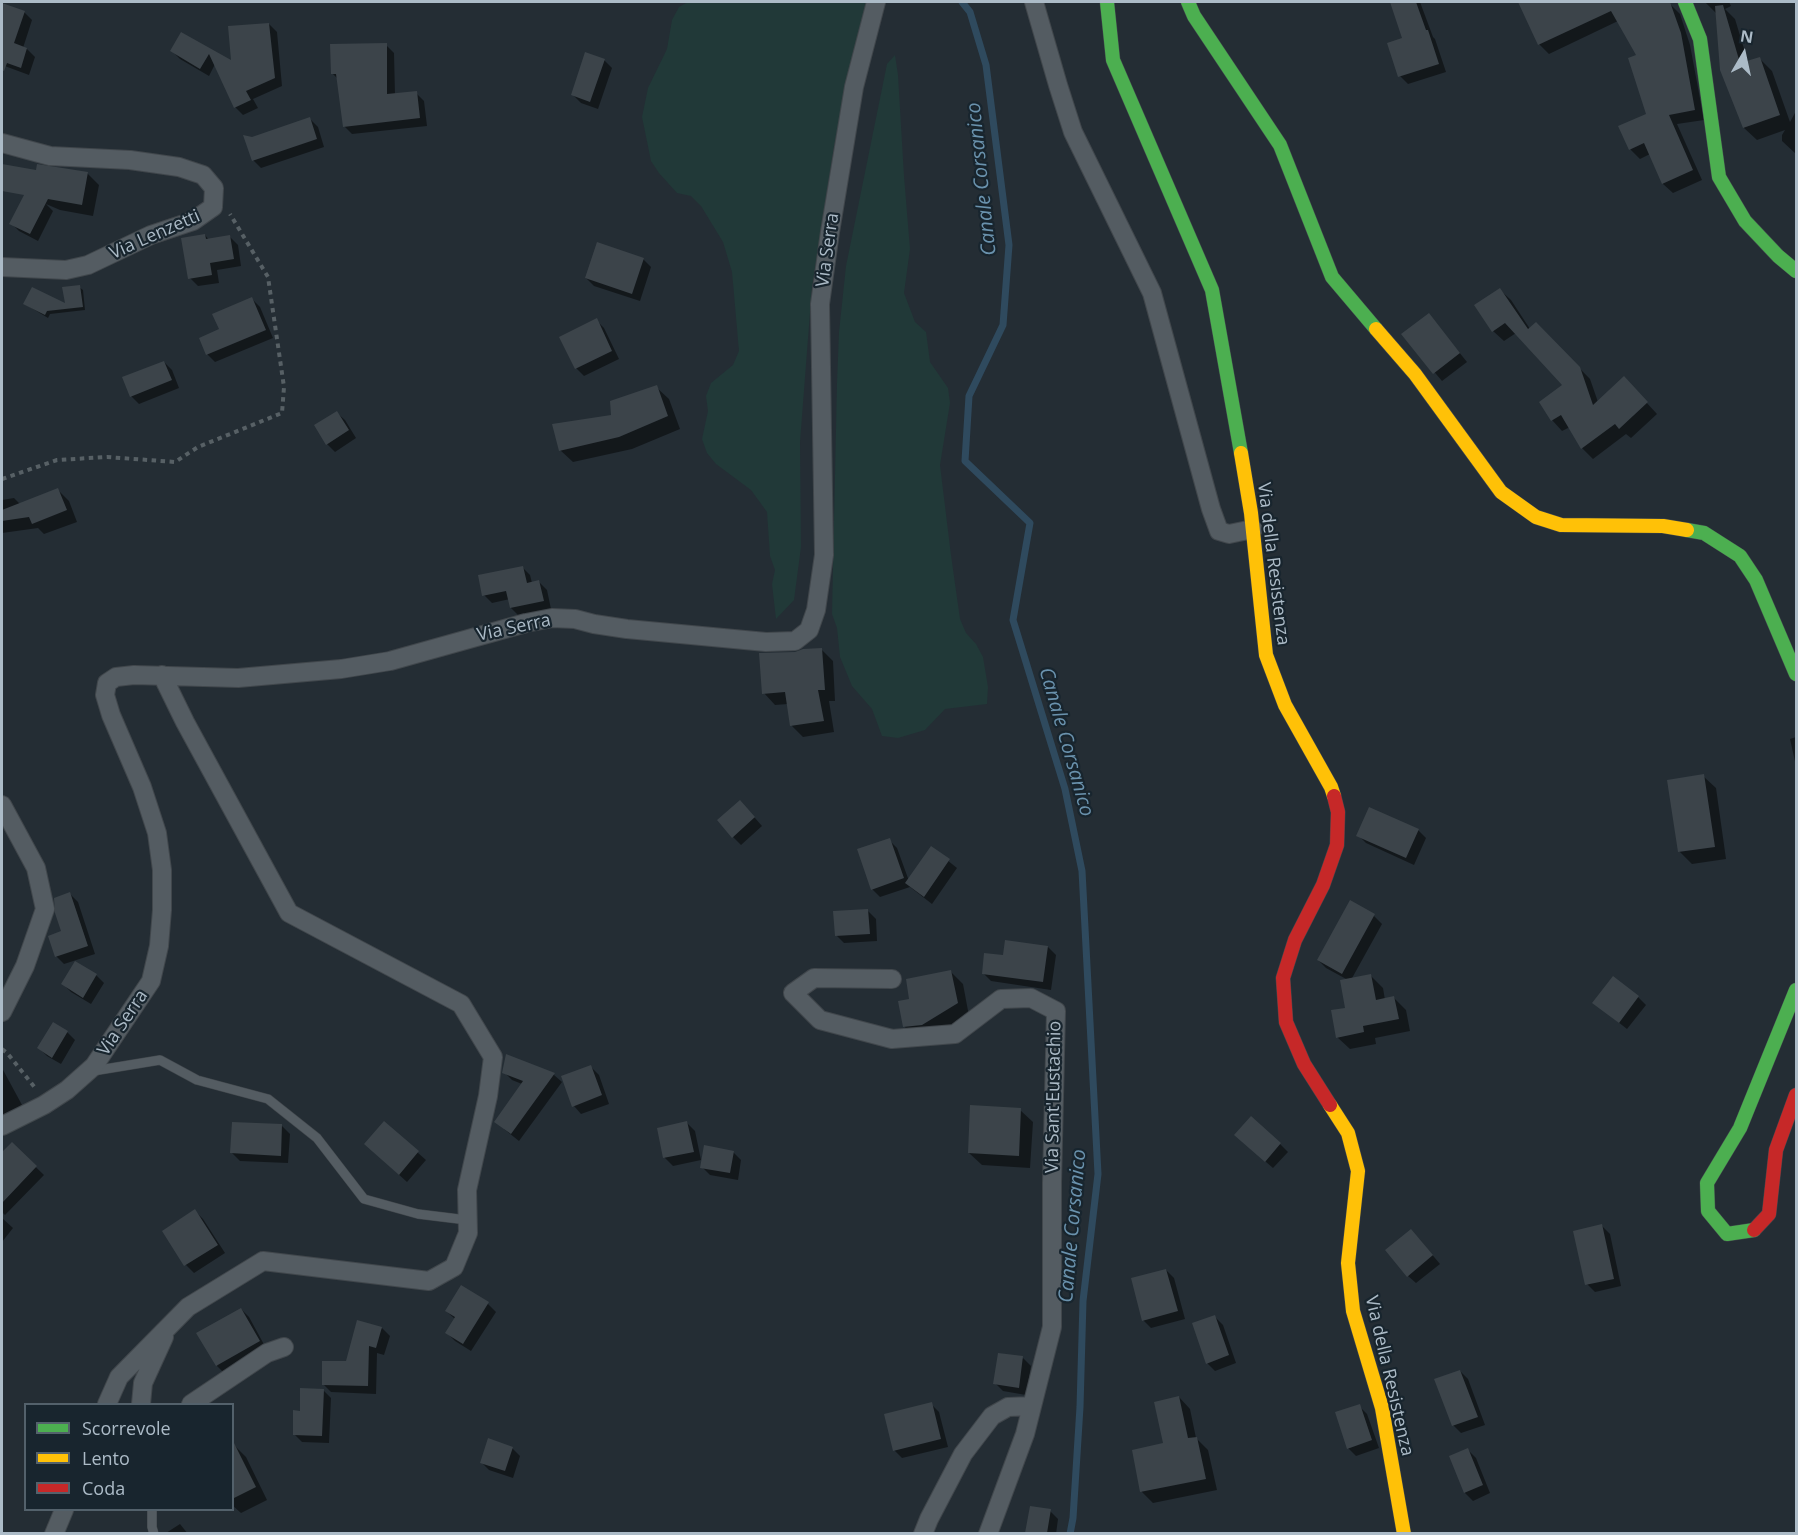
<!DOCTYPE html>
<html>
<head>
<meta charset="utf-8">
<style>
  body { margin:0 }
  #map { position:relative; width:1798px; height:1535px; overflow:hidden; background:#242d34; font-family:"Open Sans",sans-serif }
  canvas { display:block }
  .frame { position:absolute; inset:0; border:3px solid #acbbc7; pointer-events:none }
  .legend { position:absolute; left:24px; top:1403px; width:210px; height:108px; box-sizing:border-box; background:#18252e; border:2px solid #53616b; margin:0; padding:8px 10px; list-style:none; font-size:18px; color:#acbbc7 }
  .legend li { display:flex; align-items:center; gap:12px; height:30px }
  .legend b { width:30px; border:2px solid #53616b }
  .north { position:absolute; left:1714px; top:24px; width:60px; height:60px; -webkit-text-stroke:4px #18252e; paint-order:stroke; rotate:9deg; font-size:16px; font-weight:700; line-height:24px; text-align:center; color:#acbbc7 }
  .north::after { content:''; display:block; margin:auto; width:21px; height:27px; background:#acbbc7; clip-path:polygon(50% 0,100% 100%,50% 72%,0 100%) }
</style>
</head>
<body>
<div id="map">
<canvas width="1798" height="1535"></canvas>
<div class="frame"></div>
<ul class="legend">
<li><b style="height:8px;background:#4caf50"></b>Scorrevole</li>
<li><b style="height:8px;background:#ffc107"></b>Lento</li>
<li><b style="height:8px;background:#c62828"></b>Coda</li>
</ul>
<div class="north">N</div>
</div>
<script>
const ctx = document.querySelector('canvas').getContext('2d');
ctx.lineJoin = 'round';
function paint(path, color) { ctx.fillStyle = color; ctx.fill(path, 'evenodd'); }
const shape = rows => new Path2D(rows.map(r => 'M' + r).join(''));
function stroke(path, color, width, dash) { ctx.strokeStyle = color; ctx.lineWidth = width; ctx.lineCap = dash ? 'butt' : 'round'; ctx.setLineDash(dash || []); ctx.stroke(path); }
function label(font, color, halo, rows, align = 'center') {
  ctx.font = font + ' "Open Sans",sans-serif'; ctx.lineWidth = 4.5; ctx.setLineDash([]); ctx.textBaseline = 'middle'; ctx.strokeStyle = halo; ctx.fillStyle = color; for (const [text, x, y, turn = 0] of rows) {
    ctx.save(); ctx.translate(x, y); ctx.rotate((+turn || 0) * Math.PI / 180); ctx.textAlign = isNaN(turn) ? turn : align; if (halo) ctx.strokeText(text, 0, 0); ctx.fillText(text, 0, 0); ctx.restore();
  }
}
const green = shape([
  [688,2,870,2,856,46,834,146,812,287,800,442,801,547,794,600,776,619,772,584,775,570,770,556,767,512,751,490,716,464,707,453,702,439,708,411,706,396,711,383,733,365,739,351,732,272,723,242,701,206,691,196,677,193,659,173,651,161,642,117,648,88,667,49,672,20,679,7],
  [895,55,898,75,904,176,910,249,904,293,915,322,926,332,930,362,948,388,950,403,940,465,951,555,960,619,966,633,976,644,983,657,988,687,987,704,945,709,925,730,898,738,882,736,872,709,852,686,840,657,837,628,832,614,837,383,839,332,846,266,887,64]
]);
const shadow = shape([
  [1391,2,1420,2,1433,37,1435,39,1446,72,1408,84,1400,76,1404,39],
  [1520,2,1665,2,1666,5,1670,4,1680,14,1690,45,1704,120,1677,124,1702,180,1673,193,1663,184,1650,154,1640,159,1630,149,1648,115,1638,56,1618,21,1549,54,1539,44],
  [1705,2,1729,2,1731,6,1725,9,1735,19,1748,62,1760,59,1772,71,1790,122,1796,111,1796,154,1782,141,1782,135,1785,130,1757,140,1744,128,1722,68,1717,14],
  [2,4,24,12,32,20,23,48,27,49,35,57,29,75,2,65],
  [269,24,277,32,282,86,253,99,258,108,243,115,235,107,215,64,209,76,180,59,172,51,182,34,233,63],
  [386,45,394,53,395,95,416,93,424,101,427,126,352,134,344,126,338,79,332,73],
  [604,60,612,68,598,109,581,103,573,95],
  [310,119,318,127,324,147,261,168,253,160,252,139],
  [2,165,37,171,87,173,99,185,93,216,60,210,46,204,53,211,38,241,19,231,11,223,44,203,2,185],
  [205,235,209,240,230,237,238,245,241,266,217,270,219,283,198,286,190,278],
  [643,259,651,267,640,301,594,286,586,278],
  [79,287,83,290,85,310,50,314,48,318,25,304,67,306],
  [1500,290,1511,300,1530,329,1536,324,1590,379,1598,402,1634,389,1657,414,1631,438,1626,434,1593,459,1582,448,1570,427,1562,431,1552,420,1564,385,1516,333,1504,341,1493,331],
  [252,299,260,307,273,338,215,362,207,354,221,330],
  [1429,315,1467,362,1442,381,1403,335],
  [596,320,604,328,619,359,584,376,576,368],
  [164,362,172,370,179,388,139,404,131,396],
  [656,387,669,399,680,429,632,449,573,462,560,450],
  [337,413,345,420,356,438,335,452,327,444],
  [58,490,69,501,77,522,44,534,38,528,2,533,2,500,14,498,20,504],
  [522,567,530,575,532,583,539,582,547,590,551,609,519,616,511,608,510,599,492,603,484,595],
  [821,649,833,661,835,701,829,701,834,732,803,737,792,726,788,704,775,705,764,693,796,654],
  [1796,737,1796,766,1790,739],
  [1703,776,1716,788,1726,859,1692,864,1679,851],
  [748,810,762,826,741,845,733,837],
  [1418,830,1426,838,1414,865,1366,843,1358,835],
  [889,840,897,848,909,881,932,848,957,868,932,904,910,887,880,897,872,889],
  [70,894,78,902,95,954,64,964,56,956,63,932],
  [1351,902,1374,916,1382,924,1351,980,1371,976,1383,988,1385,1000,1394,998,1406,1010,1410,1031,1375,1038,1376,1044,1350,1049,1337,1037,1346,1009,1348,980,1326,968,1318,960],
  [868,911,876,919,877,941,844,943,836,935],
  [1048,947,1056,955,1051,990,991,981,983,973,1004,957],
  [951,972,963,984,969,1016,935,1037,916,1039,904,1026],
  [96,975,104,983,91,1004,71,992,63,984],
  [1638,997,1646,1005,1627,1029,1594,1003],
  [67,1032,75,1040,61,1064,47,1056,39,1048],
  [508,1056,554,1075,562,1082,519,1141,504,1129,522,1084,512,1080,504,1072],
  [591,1067,599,1075,609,1104,581,1114,574,1106],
  [2,1068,28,1116,2,1131],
  [1020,1110,1033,1122,1030,1168,982,1165,969,1153],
  [384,1123,426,1160,407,1182,374,1152],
  [687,1123,695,1131,701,1160,673,1166,665,1158,659,1129],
  [282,1126,290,1134,288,1163,240,1161,232,1153],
  [1244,1143,1280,1144,1288,1152,1273,1168],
  [12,1144,44,1175,5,1215,2,1212,2,1154],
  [733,1152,741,1160,738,1180,710,1175,702,1167],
  [195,1211,203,1219,225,1253,194,1273,186,1265,164,1232],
  [2,1218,13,1228,2,1242],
  [1602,1226,1610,1234,1621,1286,1595,1292,1587,1284],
  [1419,1239,1440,1264,1416,1283,1408,1276],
  [1166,1270,1174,1278,1185,1319,1151,1328,1143,1320],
  [488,1304,496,1312,471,1351,455,1341,447,1333,455,1319,446,1311],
  [241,1309,249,1317,267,1350,225,1374,217,1366],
  [1215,1317,1223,1325,1236,1363,1215,1371,1207,1363],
  [382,1328,390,1336,384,1355,377,1353,376,1394,331,1392,323,1384],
  [1023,1358,1031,1366,1026,1395,1003,1391,995,1383],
  [1460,1371,1468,1379,1485,1425,1461,1433,1453,1425],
  [323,1390,331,1398,329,1443,302,1442,294,1434,301,1412],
  [1179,1397,1190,1409,1196,1438,1208,1450,1217,1490,1153,1503,1142,1492,1134,1451,1165,1445],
  [931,1404,939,1412,948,1447,902,1458,894,1450],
  [1359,1406,1367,1414,1379,1448,1356,1456,1348,1448],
  [234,1445,246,1457,267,1500,241,1513,232,1505,232,1446],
  [512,1448,520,1456,513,1478,489,1470,481,1462],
  [1468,1450,1476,1458,1490,1493,1473,1501,1465,1493,1451,1457],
  [1031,1508,1050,1511,1058,1519,1056,1534,1027,1534],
  [180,1524,188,1534,167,1534,166,1533]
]);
const stream = shape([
  [962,2,970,12,986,65,1009,245,1003,325,969,396,965,461,1030,523,1013,620,1065,789,1082,871,1098,1174,1083,1301,1080,1407,1073,1518,1070,1534]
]);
const building = shape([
  [1390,2,1416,2,1426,30,1428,30,1439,64,1398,77,1387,43,1402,38],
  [1518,2,1670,2,1681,33,1695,110,1669,115,1693,170,1662,184,1644,143,1629,150,1618,126,1646,114,1628,58,1636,55,1611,11,1538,45],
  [2,3,25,11,14,43,27,48,21,68,7,63,4,71,2,70],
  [1723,5,1740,63,1760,57,1780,115,1743,128,1720,70,1715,6],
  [269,23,275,78,246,91,251,100,234,108,209,54,200,69,170,51,181,32,231,60,228,26],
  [387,43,387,94,417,91,420,118,343,127,336,74,331,74,330,44],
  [585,52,605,59,590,102,571,95],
  [310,117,317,139,252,161,243,135,252,137],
  [2,164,36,170,37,164,88,172,82,205,48,199,30,234,9,224,24,195,2,191],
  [205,234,206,239,230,235,234,259,210,263,212,275,188,279,181,238],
  [597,242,644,258,632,294,585,278],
  [80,285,83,307,47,311,45,315,23,304,32,287,65,303,62,287],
  [1500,288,1528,329,1536,322,1580,367,1593,405,1624,376,1648,402,1619,429,1615,424,1581,449,1561,415,1551,421,1539,402,1562,385,1505,323,1492,332,1474,305],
  [252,297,266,330,206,355,199,338,219,329,212,314],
  [1429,313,1460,353,1433,374,1401,334],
  [597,318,612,351,575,369,559,337],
  [164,361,172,380,130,397,122,377],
  [657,385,668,416,619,437,559,451,552,424,611,415,610,401],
  [337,411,349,430,326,445,314,425],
  [58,488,67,510,32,524,29,517,2,521,2,510],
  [523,566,527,583,539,580,544,601,510,608,506,591,482,596,478,575],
  [822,648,825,690,818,690,824,721,790,726,785,692,762,694,759,653,795,652,803,649],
  [1704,774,1715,847,1678,852,1667,780],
  [740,800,755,817,732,838,717,820],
  [1369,807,1419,829,1406,858,1356,836],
  [890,838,904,878,871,890,857,849],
  [931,846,950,859,924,897,905,883],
  [70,892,88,946,55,957,48,936,61,931,55,913,54,898],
  [1350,900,1375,914,1342,974,1317,960],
  [868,909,870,934,835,936,833,911],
  [1005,940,1048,946,1043,982,982,974,984,953,1003,955],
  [75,961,97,974,83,998,61,984],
  [951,970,958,1003,922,1025,903,1027,898,1001,909,999,906,979],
  [1371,974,1376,1000,1394,996,1399,1019,1363,1026,1364,1032,1336,1038,1331,1010,1345,1008,1340,980],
  [1613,976,1639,996,1619,1023,1592,1003],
  [53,1022,68,1031,52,1058,37,1048],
  [506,1054,555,1073,511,1134,494,1122,523,1081,502,1073],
  [591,1065,602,1095,572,1107,561,1076],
  [970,1105,1021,1108,1019,1156,968,1153],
  [1251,1116,1281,1143,1265,1162,1234,1135],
  [384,1121,419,1151,399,1175,364,1144],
  [687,1121,694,1152,663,1158,657,1128],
  [232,1122,282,1124,281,1156,230,1153],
  [12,1142,37,1166,2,1203,2,1152],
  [704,1145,734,1151,730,1173,700,1168],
  [195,1209,218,1245,184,1266,162,1231],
  [1602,1224,1614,1279,1585,1285,1573,1231],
  [1411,1229,1433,1255,1407,1277,1385,1250],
  [1166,1269,1178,1311,1142,1321,1131,1278],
  [461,1285,489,1302,463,1344,445,1333,455,1317,445,1311],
  [241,1308,260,1341,216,1366,196,1333],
  [1215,1315,1229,1355,1206,1364,1192,1323],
  [357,1320,382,1327,376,1348,369,1346,368,1386,322,1385,322,1361,346,1361],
  [998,1353,1023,1356,1019,1388,993,1384],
  [1460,1370,1478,1417,1452,1426,1434,1379],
  [300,1388,324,1389,322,1436,293,1435,293,1410,300,1411],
  [1179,1396,1188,1438,1197,1437,1206,1479,1140,1492,1132,1450,1163,1443,1154,1402],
  [932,1402,941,1439,893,1451,884,1414],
  [1360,1404,1372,1440,1347,1449,1335,1412],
  [488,1438,513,1447,505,1471,480,1463],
  [232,1439,256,1487,232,1499],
  [1468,1448,1483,1485,1464,1493,1449,1456],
  [1030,1506,1051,1509,1047,1533,1025,1533]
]);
const path = shape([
  [2,479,57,460,107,457,175,462,198,447,282,413,284,387,268,277,230,214],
  [2,1049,8,1054,36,1089]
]);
const lane = shape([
  [93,1071,160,1060,197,1080,268,1099,317,1138,364,1199,418,1214,467,1220],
  [152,1510,152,1527,154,1534]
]);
const street = shape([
  [1034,2,1058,85,1073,132,1152,293,1211,509,1219,531,1229,534,1253,529],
  [2,143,50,156,130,160,179,167,203,175,214,188,213,207,193,221,151,235,88,265,66,270,2,267],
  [2,805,36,868,45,909,25,966,2,1012],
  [892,979,814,978,793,993,820,1020,892,1039,955,1034,1001,999,1031,998,1056,1011,1052,1183,1052,1327,1025,1434,988,1534],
  [2,1126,44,1105,67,1090,94,1066,151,981,159,946,162,910,162,870,157,833,142,787,111,715,105,695,107,683,116,677,134,675,238,678,341,669,390,661,526,623,552,618,575,619,594,624,627,629,766,642,795,641,809,630,816,610,824,555,820,304,830,232,854,87,876,2],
  [107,1404,119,1377,188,1307,263,1261,429,1281,454,1267,468,1233,467,1190,488,1096,493,1057,461,1004,289,913,185,722,162,675],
  [141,1404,143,1383,164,1337],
  [191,1404,267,1353,284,1347],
  [54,1534,64,1510],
  [923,1534,929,1519,963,1454,992,1416,1008,1407,1032,1406]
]);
const fast = shape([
  [1107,2,1113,60,1212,290,1241,453],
  [1188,2,1194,16,1280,145,1332,277,1376,329],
  [1685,2,1700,39,1719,177,1745,221,1778,256,1796,271],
  [1687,530,1704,533,1740,556,1756,580,1796,674],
  [1754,1230,1727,1234,1708,1211,1707,1183,1740,1128,1796,990]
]);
const slow = shape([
  [1376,329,1415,374,1501,492,1536,517,1561,525,1663,526,1687,530],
  [1241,453,1251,513,1266,655,1285,705,1331,787,1334,796],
  [1330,1105,1348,1133,1358,1171,1348,1263,1353,1311,1382,1408,1404,1534]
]);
const jam = shape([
  [1330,1105,1304,1064,1286,1022,1283,978,1295,940,1323,885,1337,845,1338,812,1334,796],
  [1754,1230,1769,1214,1776,1150,1796,1095]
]);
const streetNames = [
  ["Via Lenzetti",155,235,-24],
  ["Via Serra",828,250,-82],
  ["Via della Resistenza",1273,564,83],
  ["Via Serra",514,628,-12],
  ["Via Serra",123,1023,-56],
  ["Via Sant'Eustachio",1054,1097,-89],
  ["Via della Resistenza",1389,1376,77]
];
const waterNames = [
  ["Canale Corsanico",982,179,-96],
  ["Canale Corsanico",1066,742,74],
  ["Canale Corsanico",1073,1226,-85]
];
paint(green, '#213938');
paint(shadow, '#0007');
stroke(stream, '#2f4a5e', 7);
paint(building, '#3c444a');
stroke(lane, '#41474c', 10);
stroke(street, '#41474c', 20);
stroke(fast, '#41474c', 15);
stroke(slow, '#41474c', 15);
stroke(jam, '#41474c', 15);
stroke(path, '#576065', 4, [4.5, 4.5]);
stroke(lane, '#545c62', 9);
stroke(street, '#545c62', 18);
stroke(fast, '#4caf50', 14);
stroke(slow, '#ffc107', 14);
stroke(jam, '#c62828', 14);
label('18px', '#acbbc7', '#18252e', streetNames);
label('italic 20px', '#6a92ad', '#18252e', waterNames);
</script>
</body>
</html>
